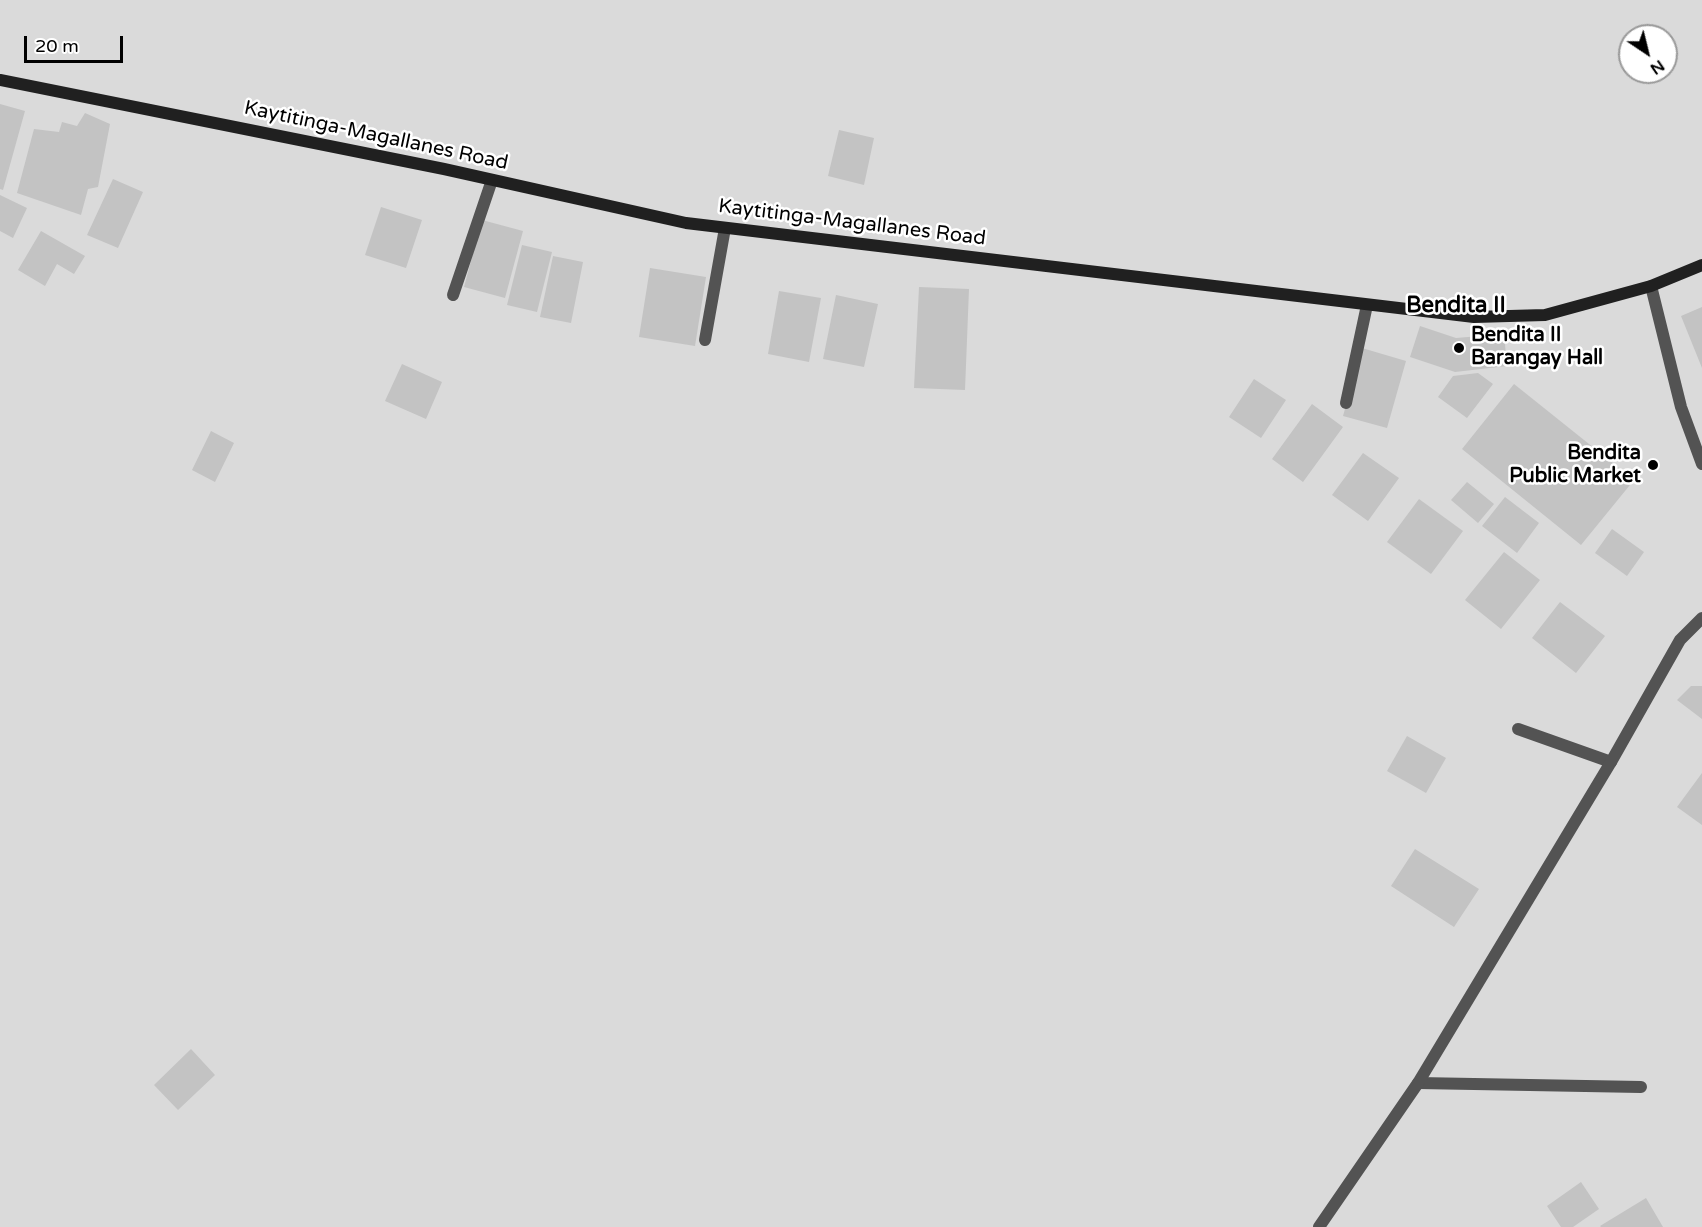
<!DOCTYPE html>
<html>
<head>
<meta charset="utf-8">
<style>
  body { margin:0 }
  #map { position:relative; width:1702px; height:1227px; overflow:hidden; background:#fff; font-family:"Varela Round",sans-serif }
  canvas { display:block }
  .north { position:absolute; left:1618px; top:24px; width:60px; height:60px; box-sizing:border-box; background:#fff; border:2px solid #999; border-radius:50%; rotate:145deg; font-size:16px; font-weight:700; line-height:24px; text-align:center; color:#000 }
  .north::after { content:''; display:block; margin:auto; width:21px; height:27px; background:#000; clip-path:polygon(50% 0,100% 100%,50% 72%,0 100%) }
  .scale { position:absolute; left:24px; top:36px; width:99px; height:27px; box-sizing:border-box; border:3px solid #000; border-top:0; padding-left:8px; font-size:18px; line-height:21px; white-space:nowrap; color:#000; -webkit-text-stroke:4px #fff; paint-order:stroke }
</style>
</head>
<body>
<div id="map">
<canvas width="1702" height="1227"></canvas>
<div class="north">N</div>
<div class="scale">20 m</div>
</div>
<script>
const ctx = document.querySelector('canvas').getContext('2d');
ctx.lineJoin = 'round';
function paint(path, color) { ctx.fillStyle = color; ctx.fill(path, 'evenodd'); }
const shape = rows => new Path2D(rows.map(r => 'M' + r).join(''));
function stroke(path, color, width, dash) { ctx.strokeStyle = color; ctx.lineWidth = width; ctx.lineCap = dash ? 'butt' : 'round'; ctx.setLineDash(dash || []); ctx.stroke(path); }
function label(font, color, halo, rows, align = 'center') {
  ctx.font = font + ' "Varela Round",sans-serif'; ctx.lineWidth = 5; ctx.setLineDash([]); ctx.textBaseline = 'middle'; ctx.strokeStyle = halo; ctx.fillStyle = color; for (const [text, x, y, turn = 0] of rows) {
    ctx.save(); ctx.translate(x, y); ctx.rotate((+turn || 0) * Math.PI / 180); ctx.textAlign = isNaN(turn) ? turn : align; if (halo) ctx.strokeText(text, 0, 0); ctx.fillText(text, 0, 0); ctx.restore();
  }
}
const green = shape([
  [0,0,1702,0,1702,1227,0,1227],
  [1630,36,1666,36,1666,72,1630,72]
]);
const building = shape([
  [0,104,25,111,3,190,0,189],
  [85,113,110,124,98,187,88,189,81,215,17,193,34,129,59,132,62,122,77,126],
  [839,130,874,138,864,185,828,176],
  [113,179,143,192,118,248,87,235],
  [0,195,27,208,13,238,0,231],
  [381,207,422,220,406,268,365,255],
  [482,220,523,231,505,298,464,287],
  [41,231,85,256,74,274,57,264,45,286,18,270],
  [522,245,552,252,537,312,507,305],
  [553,256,583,262,571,323,540,317],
  [650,268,706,277,695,346,639,337],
  [919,287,969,289,965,390,914,388],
  [779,291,821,298,809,362,768,354],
  [836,295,878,304,864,367,823,359],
  [1702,307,1702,368,1681,316],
  [1420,326,1456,338,1504,334,1507,366,1455,372,1410,357],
  [1362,348,1406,361,1387,428,1343,416],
  [402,364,442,382,426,419,385,401],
  [1478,373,1493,384,1467,418,1438,397,1453,376],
  [1254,379,1286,400,1261,438,1229,417],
  [1514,384,1634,480,1581,545,1462,449],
  [1312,404,1343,427,1303,482,1272,459],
  [211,431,234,443,215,482,192,470],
  [1363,453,1399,478,1368,521,1332,495],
  [1467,482,1494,504,1478,523,1451,500],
  [1505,497,1539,523,1517,553,1482,526],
  [1419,499,1463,531,1431,574,1387,542],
  [1612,529,1644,552,1627,576,1595,553],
  [1504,552,1540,580,1501,629,1465,600],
  [1560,602,1605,636,1576,673,1532,638],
  [1691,686,1702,686,1702,719,1677,700],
  [1407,736,1446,758,1426,793,1387,771],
  [1702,773,1702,825,1677,807],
  [1415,849,1479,889,1454,927,1391,886],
  [191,1049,215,1075,178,1110,154,1085],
  [1581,1182,1599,1209,1573,1227,1561,1227,1547,1206],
  [1646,1198,1663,1227,1601,1227,1600,1226]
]);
const lane = shape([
  [453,295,492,180],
  [705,340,725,228],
  [1346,403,1367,305],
  [1518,729,1611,762],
  [1418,1083,1641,1087]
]);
const street = shape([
  [1651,286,1681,407,1702,464],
  [1319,1227,1418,1083,1611,762,1680,640,1702,618]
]);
const secondary = shape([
  [0,80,444,169,686,223,1474,317,1545,315,1651,286,1702,265]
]);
const markers = [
  [1459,348,6,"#000"],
  [1653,465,6,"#000"]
];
const streetNames = [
  ["Kaytitinga-Magallanes Road",376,136,12],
  ["Kaytitinga-Magallanes Road",852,223,7]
];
const poiNames = [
  ["Bendita II",1471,336],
  ["Barangay Hall",1471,359],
  ["Bendita",1641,454,"right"],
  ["Public Market",1641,477,"right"]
];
const quarterNames = [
  ["Bendita II",1456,306]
];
paint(green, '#dadada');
paint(building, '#c3c3c3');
stroke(lane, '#535353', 12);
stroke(street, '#535353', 12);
stroke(secondary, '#202020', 12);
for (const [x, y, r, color] of markers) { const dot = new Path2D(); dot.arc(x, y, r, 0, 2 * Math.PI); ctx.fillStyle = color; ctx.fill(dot); stroke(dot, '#fff', 2); }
label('20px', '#000', '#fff', streetNames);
label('bold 20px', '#000', '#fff', poiNames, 'left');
label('bold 22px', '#000', '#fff', quarterNames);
</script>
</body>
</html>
